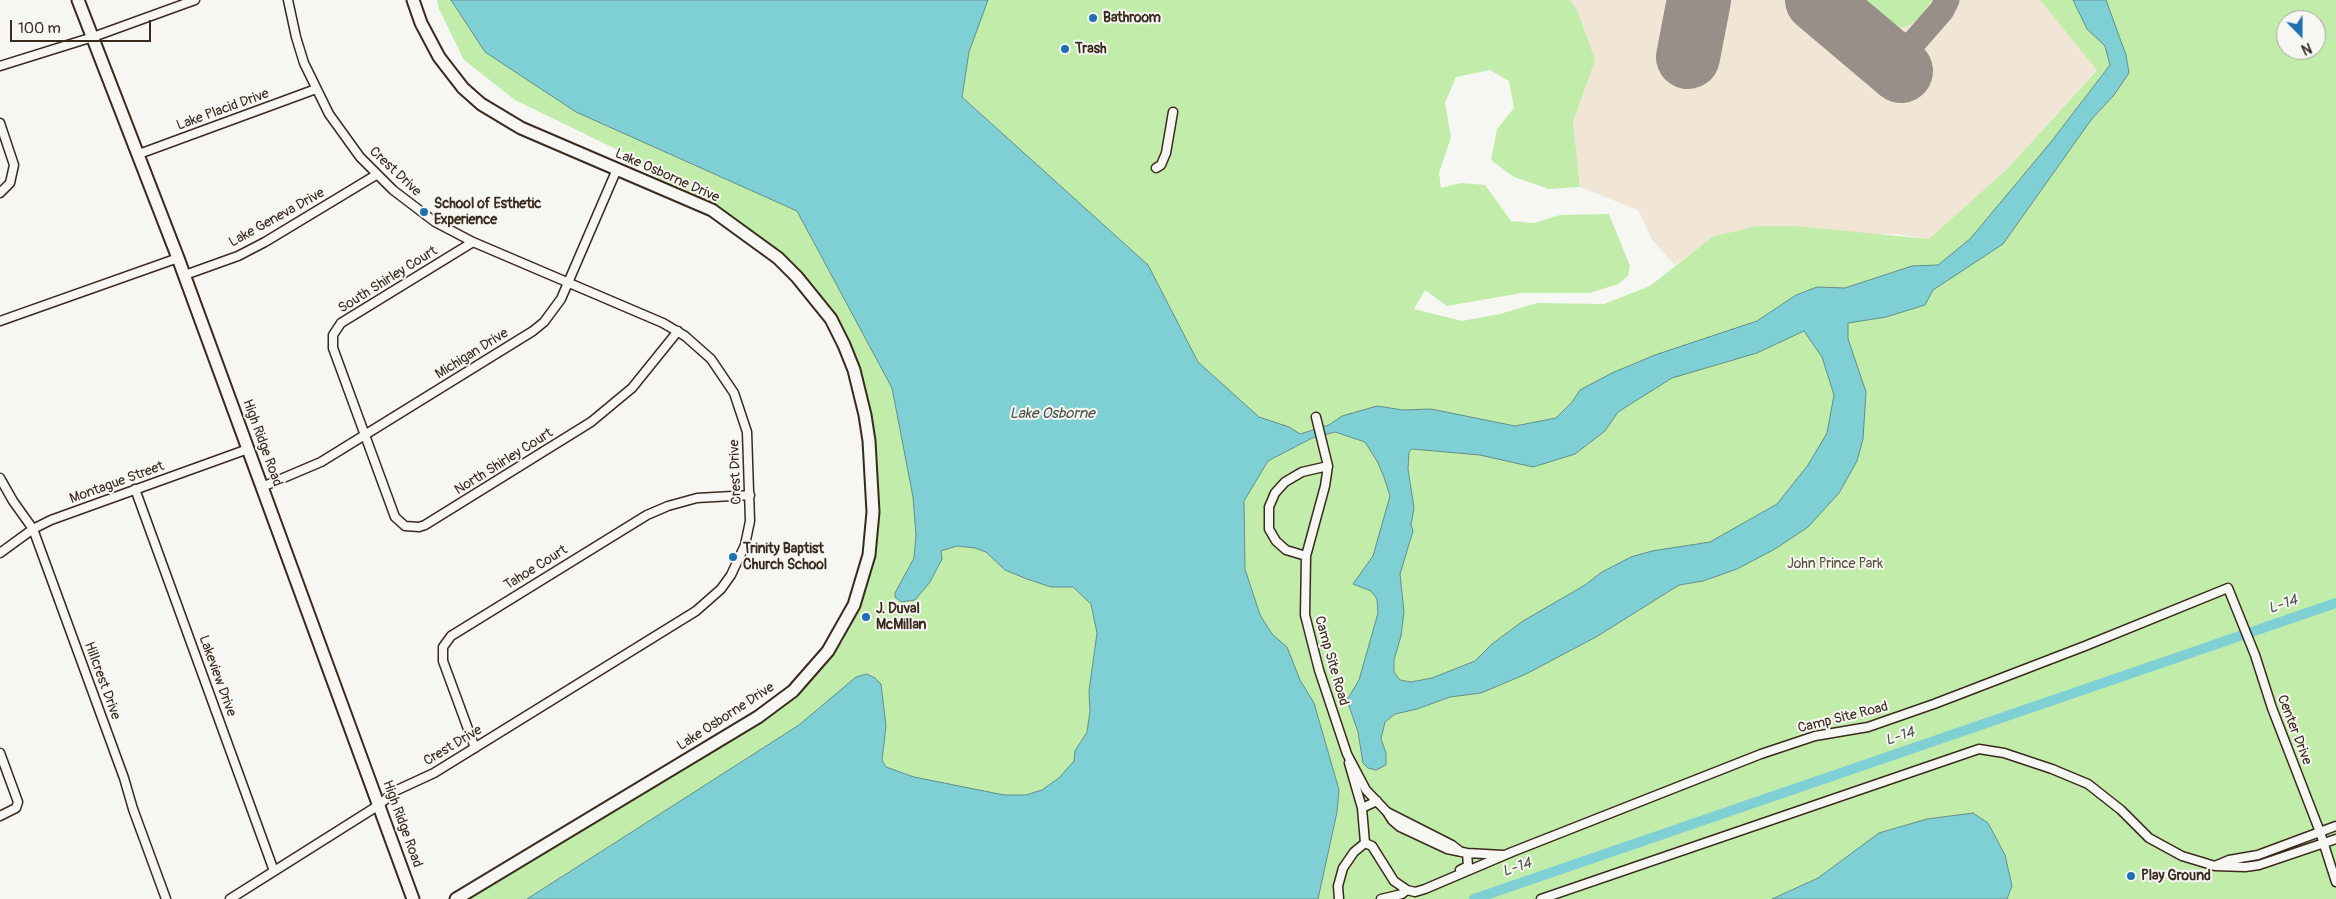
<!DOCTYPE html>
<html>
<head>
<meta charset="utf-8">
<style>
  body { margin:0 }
  #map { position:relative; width:2336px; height:899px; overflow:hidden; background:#f6f6f2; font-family:Pangolin,sans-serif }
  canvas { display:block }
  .north { position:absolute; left:2276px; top:10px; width:50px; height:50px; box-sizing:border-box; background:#f6f6f2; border:1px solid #aba49d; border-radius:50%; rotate:158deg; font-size:14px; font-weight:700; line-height:20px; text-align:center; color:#3b2a1e }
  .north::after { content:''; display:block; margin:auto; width:18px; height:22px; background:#1f6fb2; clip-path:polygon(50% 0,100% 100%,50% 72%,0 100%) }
  .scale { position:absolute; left:10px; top:20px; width:141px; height:22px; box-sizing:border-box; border:2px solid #3b2a1e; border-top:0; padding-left:6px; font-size:15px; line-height:18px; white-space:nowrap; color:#3b2a1e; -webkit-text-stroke:4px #f6f6f2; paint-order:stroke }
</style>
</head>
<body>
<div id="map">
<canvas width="2336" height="899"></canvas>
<div class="north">N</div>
<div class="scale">100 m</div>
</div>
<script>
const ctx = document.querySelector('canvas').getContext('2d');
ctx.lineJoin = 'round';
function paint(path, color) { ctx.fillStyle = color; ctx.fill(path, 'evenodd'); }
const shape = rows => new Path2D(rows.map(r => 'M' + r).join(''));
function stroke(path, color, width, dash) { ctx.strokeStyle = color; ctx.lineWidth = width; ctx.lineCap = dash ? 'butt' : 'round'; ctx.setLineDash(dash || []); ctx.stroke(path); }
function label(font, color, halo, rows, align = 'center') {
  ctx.font = font + ' Pangolin,sans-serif'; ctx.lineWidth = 4; ctx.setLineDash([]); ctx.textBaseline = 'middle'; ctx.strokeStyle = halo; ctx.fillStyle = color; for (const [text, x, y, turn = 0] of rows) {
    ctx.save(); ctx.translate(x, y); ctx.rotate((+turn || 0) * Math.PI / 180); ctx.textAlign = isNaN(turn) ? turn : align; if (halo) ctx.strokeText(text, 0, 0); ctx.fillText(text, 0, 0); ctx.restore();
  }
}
const built = shape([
  [1570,0,2040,0,2097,69,2008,168,1929,239,1897,234,1712,237,1675,265,1652,240,1638,210,1580,187,1573,122,1594,60,1578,12]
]);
const green = shape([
  [437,0,1570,0,1578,12,1595,60,1573,122,1580,187,1549,189,1514,177,1491,160,1497,129,1514,108,1509,81,1490,70,1456,77,1445,103,1451,137,1439,173,1441,188,1461,183,1485,185,1511,221,1534,223,1560,215,1609,214,1630,266,1628,276,1618,284,1590,293,1522,293,1447,306,1425,290,1414,309,1462,321,1500,314,1537,303,1604,304,1650,286,1712,237,1757,226,1795,226,1929,239,2008,168,2097,70,2040,0,2336,0,2336,899,461,899,691,763,812,678,843,641,858,606,875,525,868,407,805,279,770,244,679,195,624,153,515,100,464,60,439,9],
  [2286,20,2316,20,2316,50,2286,50],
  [1849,0,1932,0,1920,17,1907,26,1893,30,1876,23]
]);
const water = shape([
  [451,0,988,0,969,52,962,97,1148,265,1198,362,1259,417,1289,427,1300,434,1329,425,1342,416,1377,406,1403,410,1431,409,1515,426,1556,418,1572,402,1580,390,1612,373,1655,355,1757,321,1796,295,1817,287,1845,288,1912,266,1938,265,1970,239,2051,142,2110,65,2105,46,2087,29,2073,0,2106,0,2126,55,2129,73,2114,95,2091,120,2003,244,1933,290,1925,305,1886,317,1848,323,1848,339,1866,392,1863,439,1857,461,1839,493,1808,527,1775,549,1737,569,1703,581,1679,585,1596,637,1526,674,1481,693,1450,697,1417,709,1395,714,1385,722,1381,739,1386,753,1386,765,1376,770,1368,768,1363,763,1358,732,1347,700,1359,680,1378,613,1377,599,1371,591,1353,584,1373,556,1390,496,1384,477,1377,461,1365,442,1335,432,1312,438,1268,461,1244,501,1245,569,1260,615,1272,634,1287,647,1300,680,1314,703,1339,790,1337,812,1318,899,527,899,799,725,856,677,867,674,875,678,881,684,886,726,882,760,886,767,914,777,1004,795,1026,795,1042,790,1059,778,1074,761,1075,751,1087,732,1090,711,1089,691,1097,633,1091,604,1073,587,1051,587,1027,579,1005,570,986,552,975,548,957,546,941,551,942,559,930,582,915,600,901,602,895,597,895,593,914,558,916,535,913,497,892,388,797,211,576,112,485,52,451,0],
  [1804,331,1822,357,1834,395,1827,433,1808,465,1777,504,1710,542,1652,551,1631,557,1602,572,1585,585,1523,621,1492,644,1475,661,1432,678,1411,682,1400,680,1394,672,1394,660,1401,636,1404,612,1400,574,1413,531,1411,525,1414,508,1408,469,1409,452,1412,449,1480,455,1533,467,1575,454,1605,431,1618,412,1672,378,1757,353,1804,331],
  [1973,813,1988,823,2005,855,2012,886,2007,899,1772,899,1818,878,1879,833,1927,819,1973,813]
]);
const canal = shape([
  [1474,899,2336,603]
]);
const taxiway = shape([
  [1888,60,1915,41,1942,10,1947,0]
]);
const runway = shape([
  [1817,0,1901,71],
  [1688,57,1699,0]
]);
const street = shape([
  [0,66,93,37,195,0],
  [0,123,14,165,10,183,0,193],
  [139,154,316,89],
  [1156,168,1161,165,1166,153,1173,112],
  [473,242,341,323,333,335,333,348,395,517,405,526,419,527,425,525,591,422,632,388,678,331],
  [185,275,238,256,265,242,376,175],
  [0,321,178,258],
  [1316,417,1328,466,1325,486,1306,556,1305,615,1319,670,1347,754,1366,790,1387,812,1452,845,1461,852],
  [0,478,13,501,33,529,124,778,133,809,166,899],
  [262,487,321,462,533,331,544,322,561,299,617,169],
  [135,489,274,871],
  [0,553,33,529,51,520,248,449],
  [1306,556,1286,550,1276,541,1269,529,1269,507,1275,493,1285,482,1302,472,1328,466],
  [475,748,443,661,443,647,451,636,647,515,668,506,697,498,750,495],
  [0,753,18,802,16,808,0,816],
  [1349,763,1362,808],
  [1387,812,1392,820,1400,827,1447,849,1467,853,1503,855],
  [1365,843,1372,846,1394,881,1407,890,1415,892,1425,889,1512,852,1761,754,1815,736,1868,727,1934,704,2085,646,2228,588,2255,655,2272,708,2320,832,2336,882],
  [2217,865,2229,860,2258,855,2336,826],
  [1460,870,1468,866,1467,853],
  [230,899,379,805,395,791,434,773,696,611,721,589,731,575,745,545,750,521,747,432,734,393,711,359,685,336,663,323,473,242,435,222,393,190,360,157,329,114,304,63,296,37,288,0],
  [1339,899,1338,886,1343,868,1354,852,1365,843,1362,808,1377,801],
  [1381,899,1402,894,1407,890],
  [1541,899,1979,749,2004,753,2052,769,2088,784,2121,810,2149,838,2182,856,2215,866,2245,867,2259,865,2336,839]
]);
const secondary = shape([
  [78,0,178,258,413,899],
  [413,0,421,23,439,57,463,88,481,104,521,128,712,210,778,258,797,277,831,319,844,345,854,370,865,415,869,441,873,512,869,555,854,605,828,651,793,691,758,717,456,899]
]);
const markers = [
  [1093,18,5,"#1f6fb2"],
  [1065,49,5,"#1f6fb2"],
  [424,212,5,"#1f6fb2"],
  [733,557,5,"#1f6fb2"],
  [866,617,5,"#1f6fb2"],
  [2131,876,5,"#1f6fb2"]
];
const poiNames = [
  ["Bathroom",1103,18],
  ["Trash",1075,49],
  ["School of Esthetic",434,204],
  ["Experience",434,220],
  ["Trinity Baptist",743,549],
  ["Church School",743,565],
  ["J. Duval",876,609],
  ["McMillan",876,625],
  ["Play Ground",2141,876]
];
const streetNames = [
  ["Lake Placid Drive",223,110,-20],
  ["Crest Drive",395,172,43],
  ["Lake Osborne Drive",667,176,24],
  ["Lake Geneva Drive",277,218,-29],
  ["South Shirley Court",388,280,-32],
  ["Michigan Drive",472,354,-32],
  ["High Ridge Road",262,443,70],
  ["North Shirley Court",504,462,-32],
  ["Crest Drive",736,472,-92],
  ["Montague Street",117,483,-20],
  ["Tahoe Court",536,568,-32],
  ["Camp Site Road",1331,661,74],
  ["Lakeview Drive",217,676,70],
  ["Hillcrest Drive",102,681,70],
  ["Lake Osborne Drive",726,717,-33],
  ["Camp Site Road",1843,718,-14],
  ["Center Drive",2294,730,69],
  ["Crest Drive",453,746,-31],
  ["High Ridge Road",402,824,70]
];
const parkNames = [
  ["John Prince Park",1835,564]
];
const waterNames = [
  ["Lake Osborne",1052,414],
  ["L-14",2283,605,-19],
  ["L-14",1900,737,-19],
  ["L-14",1517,868,-19]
];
paint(built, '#f1e5d6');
paint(green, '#c2eca9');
paint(water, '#7fd0d5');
stroke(water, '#648e8c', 1);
stroke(canal, '#7fd0d5', 10);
stroke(taxiway, '#989088', 25);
stroke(runway, '#989088', 64);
stroke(street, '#3b2a1e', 11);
stroke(secondary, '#3b2a1e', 15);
stroke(street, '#f6f6f2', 8);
stroke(secondary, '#f6f6f2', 11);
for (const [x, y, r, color] of markers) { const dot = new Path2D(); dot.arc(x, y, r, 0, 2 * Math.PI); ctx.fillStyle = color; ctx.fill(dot); stroke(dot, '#f6f6f2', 2); }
label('bold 14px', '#3b2a1e', '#f6f6f2', poiNames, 'left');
label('14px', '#3b2a1e', '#f6f6f2', streetNames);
label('14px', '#56513a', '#f6f6f2', parkNames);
label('italic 15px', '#4c544c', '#f6f6f2', waterNames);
</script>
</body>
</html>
